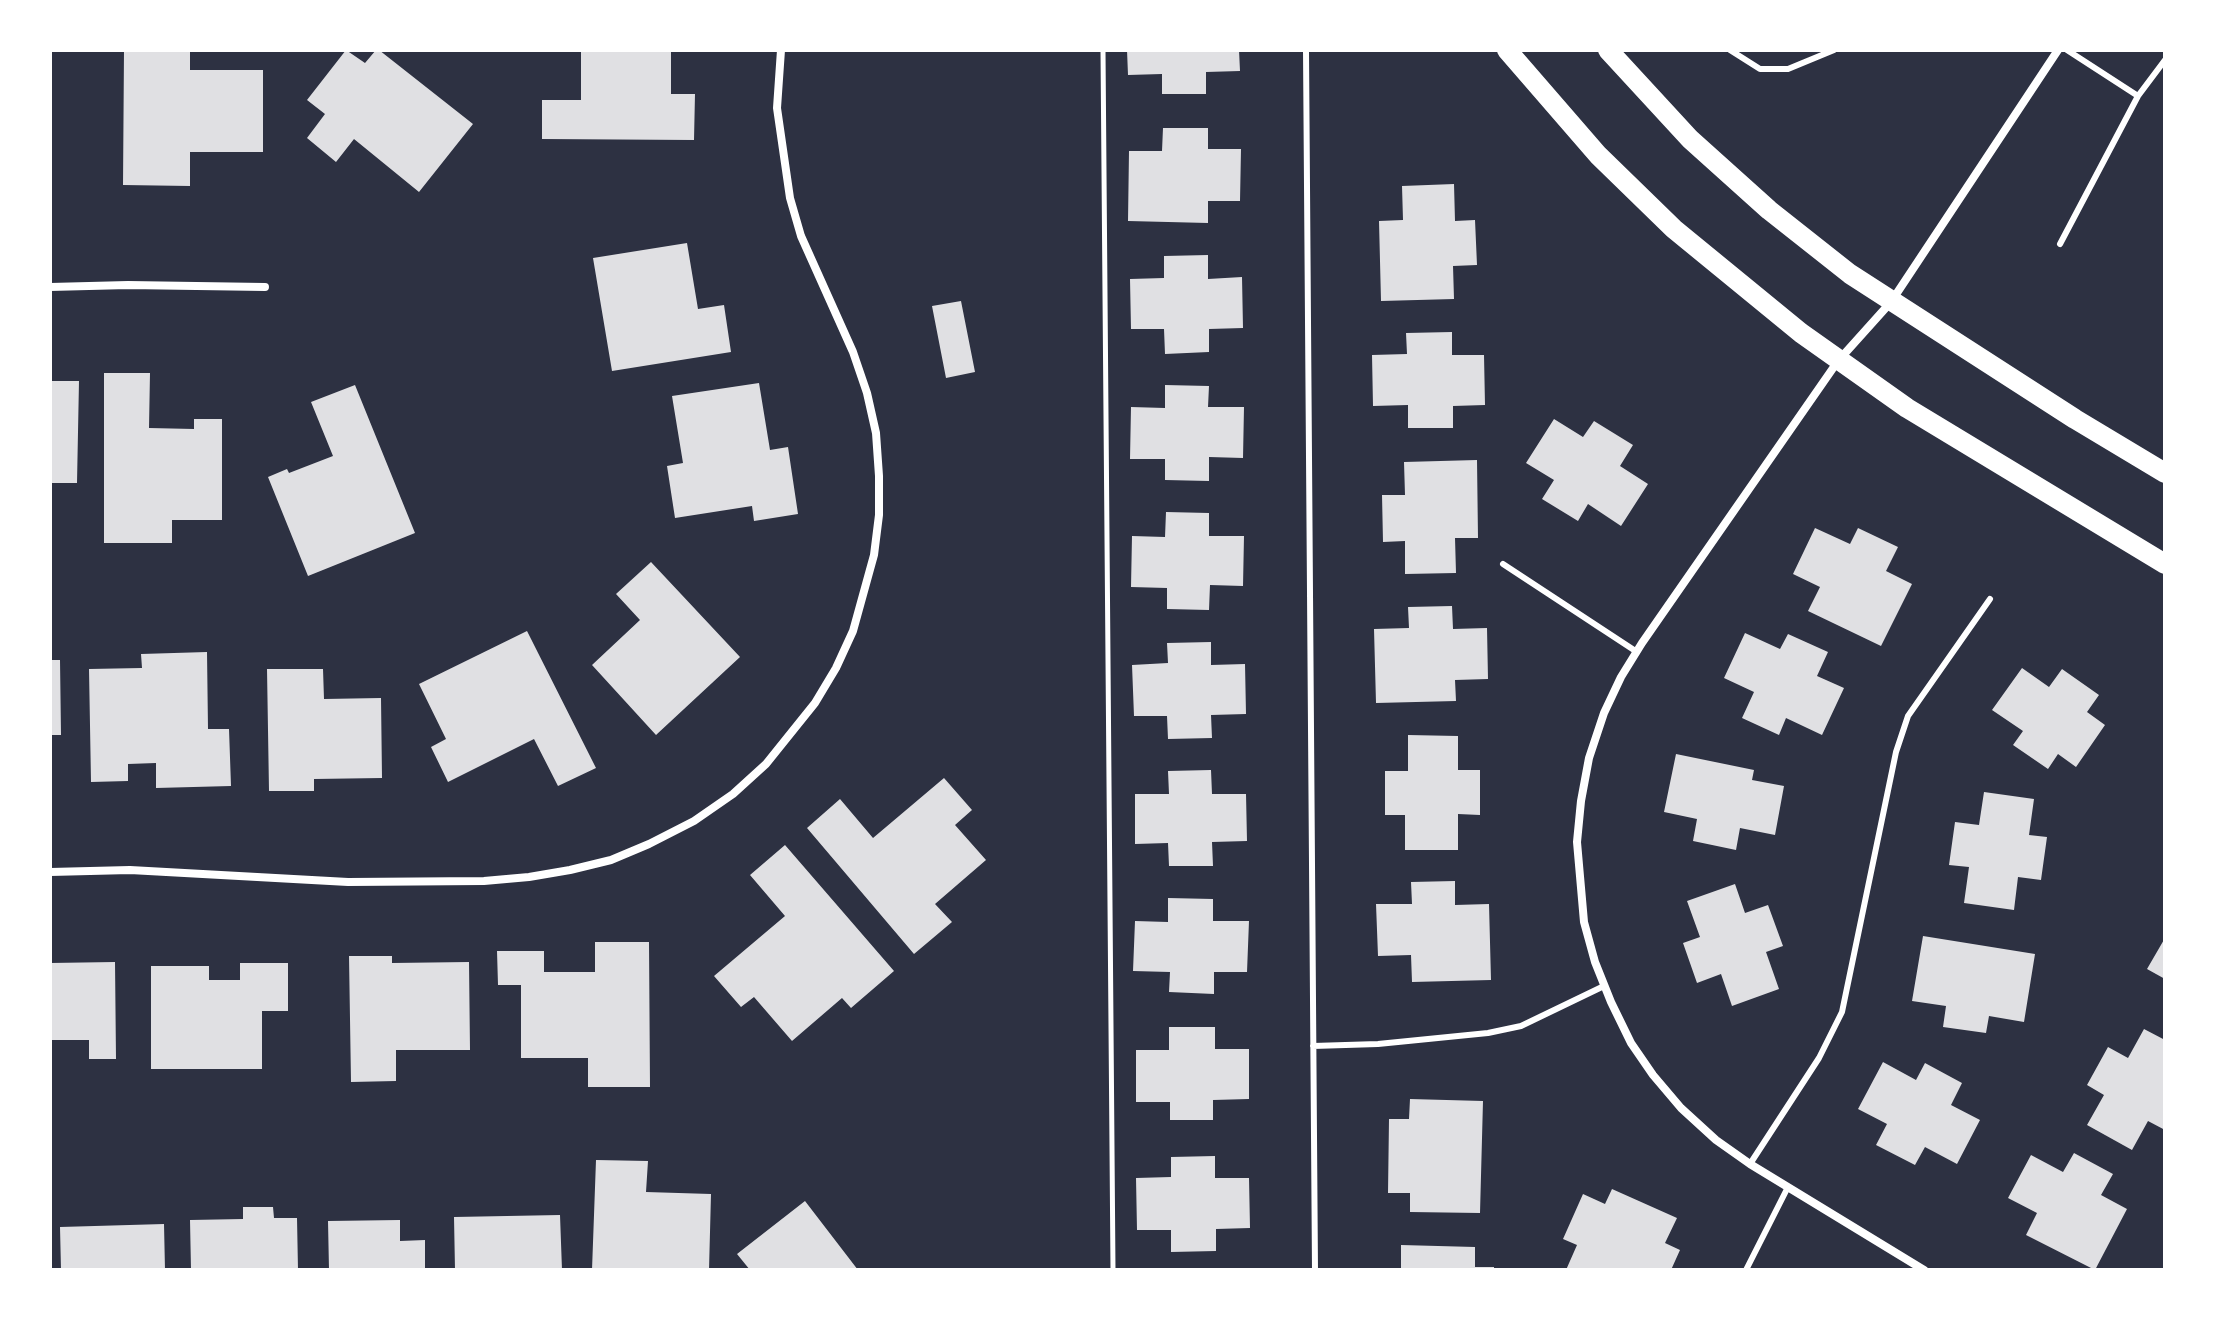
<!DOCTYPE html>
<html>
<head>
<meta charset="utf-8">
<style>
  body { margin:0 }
  #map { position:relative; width:2215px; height:1320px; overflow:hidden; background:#2d3142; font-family:"Golos Text",sans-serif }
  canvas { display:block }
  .frame { position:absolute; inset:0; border:52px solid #fff; pointer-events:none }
</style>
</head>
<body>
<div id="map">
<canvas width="2215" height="1320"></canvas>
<div class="frame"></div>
</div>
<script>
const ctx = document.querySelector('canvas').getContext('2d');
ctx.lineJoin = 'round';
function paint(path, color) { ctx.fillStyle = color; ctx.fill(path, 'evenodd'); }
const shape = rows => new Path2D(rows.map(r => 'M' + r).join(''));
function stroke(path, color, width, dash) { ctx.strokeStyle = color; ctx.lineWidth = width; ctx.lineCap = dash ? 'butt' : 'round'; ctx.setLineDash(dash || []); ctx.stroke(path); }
const building = shape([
  [124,50,190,50,190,70,263,70,263,152,190,152,190,186,123,185],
  [346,50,365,63,376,50,379,50,473,124,419,192,354,139,336,162,307,138,325,114,307,100],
  [581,50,671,50,671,94,695,94,694,140,542,139,542,100,581,100],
  [1127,50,1239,50,1240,71,1206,72,1206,94,1162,94,1162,74,1128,75],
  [1163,128,1208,128,1208,149,1241,149,1240,201,1208,201,1208,223,1128,221,1129,151,1162,151],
  [1454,184,1455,221,1475,220,1477,265,1453,266,1454,299,1381,301,1379,221,1403,220,1402,186],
  [687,243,698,309,724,305,731,352,612,371,593,258],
  [1208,255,1208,279,1242,277,1243,328,1209,329,1209,352,1165,354,1164,329,1131,329,1130,279,1164,278,1164,256],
  [961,301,975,372,946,378,932,306],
  [1452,332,1452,355,1484,355,1485,405,1453,406,1453,428,1408,428,1408,405,1373,406,1372,355,1407,354,1406,333],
  [104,373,150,373,149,428,194,429,194,419,222,419,222,520,172,520,172,543,104,543],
  [50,381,79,381,77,483,50,483],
  [759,383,770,450,788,447,798,514,754,521,752,506,675,518,667,466,683,463,672,396],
  [355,385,415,533,308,576,268,477,287,469,289,473,333,456,311,402],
  [1165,385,1209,386,1208,407,1244,407,1243,458,1209,457,1209,481,1165,480,1165,459,1130,459,1131,407,1165,408],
  [1554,419,1583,437,1594,421,1633,445,1620,466,1648,484,1621,526,1588,504,1578,521,1542,499,1554,480,1526,463],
  [1477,460,1478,538,1455,538,1456,573,1405,574,1405,541,1383,542,1382,495,1405,495,1404,462],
  [1166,512,1209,513,1209,536,1244,536,1243,586,1210,585,1209,610,1167,609,1167,588,1131,587,1132,536,1165,537],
  [1815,528,1850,544,1858,528,1898,547,1886,571,1912,584,1881,646,1808,611,1820,587,1793,574],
  [651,562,740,657,656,735,592,665,640,620,616,594],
  [1452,606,1453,629,1487,628,1488,679,1455,680,1456,701,1376,703,1374,629,1409,628,1408,607],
  [527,631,596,768,558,786,534,739,448,782,431,747,446,739,419,684],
  [1745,633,1780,649,1788,634,1828,652,1817,676,1844,688,1822,735,1786,718,1779,735,1742,718,1754,692,1724,678],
  [1211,642,1211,665,1245,664,1246,714,1211,715,1212,738,1168,739,1167,716,1134,716,1132,665,1168,663,1167,643],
  [207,652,208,729,229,729,231,786,156,788,156,763,128,764,128,781,91,782,89,669,142,668,141,654],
  [50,660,60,660,61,735,50,735],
  [2022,668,2049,687,2062,669,2099,695,2087,712,2105,725,2076,767,2058,754,2048,769,2013,745,2023,731,1992,710],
  [267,669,323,669,324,699,381,698,382,778,314,779,314,791,269,791],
  [1408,735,1458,736,1458,770,1480,770,1480,815,1458,814,1458,850,1405,850,1405,815,1385,815,1385,771,1408,771],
  [1676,754,1754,770,1752,780,1784,786,1775,835,1740,828,1736,850,1693,841,1697,819,1664,812],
  [1211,770,1212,794,1246,794,1247,841,1212,842,1213,866,1169,866,1168,843,1135,844,1135,794,1169,794,1168,771],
  [944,778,972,810,955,825,986,860,935,904,952,922,914,954,807,828,840,799,873,838],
  [1984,792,2034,799,2029,835,2047,837,2041,880,2018,877,2014,910,1964,903,1969,867,1949,865,1955,822,1979,825],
  [785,845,894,971,851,1008,842,998,792,1041,754,997,741,1007,714,976,785,916,750,875],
  [1455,881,1455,905,1489,904,1491,980,1412,982,1411,955,1378,956,1376,904,1412,904,1411,882],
  [1735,884,1745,913,1768,905,1783,946,1766,952,1779,989,1732,1006,1721,974,1697,983,1683,943,1700,937,1687,901],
  [1168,898,1213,899,1213,921,1249,921,1247,972,1214,972,1214,994,1169,992,1170,972,1133,971,1135,921,1168,922],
  [1923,936,2035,954,2024,1022,1989,1016,1986,1033,1943,1027,1946,1006,1912,1001],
  [2165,938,2165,979,2147,969],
  [595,942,649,942,650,1087,588,1087,588,1058,521,1058,521,985,498,985,497,951,544,951,544,972,595,972],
  [349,956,392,956,392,963,469,962,470,1050,396,1050,396,1081,351,1082],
  [115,962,116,1059,89,1059,89,1040,50,1040,50,963],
  [240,963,288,963,288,1011,262,1011,262,1069,151,1069,151,966,209,966,209,980,240,980],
  [1169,1027,1215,1027,1215,1049,1249,1049,1249,1099,1213,1100,1213,1120,1170,1120,1170,1102,1136,1102,1136,1050,1169,1050],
  [2144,1029,2165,1040,2165,1130,2148,1121,2132,1150,2087,1125,2104,1095,2087,1085,2108,1047,2128,1058],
  [1883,1062,1916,1080,1925,1063,1962,1083,1951,1105,1980,1120,1957,1164,1925,1147,1915,1165,1876,1145,1887,1124,1858,1109],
  [1410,1099,1483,1101,1480,1213,1410,1212,1410,1193,1388,1193,1389,1119,1409,1119],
  [2074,1153,2113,1174,2101,1195,2127,1209,2095,1270,2026,1235,2037,1213,2008,1198,2031,1155,2063,1172],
  [1215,1156,1215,1178,1249,1178,1250,1228,1216,1229,1216,1251,1171,1252,1171,1230,1137,1230,1136,1178,1171,1177,1171,1157],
  [596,1160,648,1161,646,1192,711,1194,709,1270,592,1270],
  [1612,1189,1677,1218,1665,1243,1680,1250,1671,1270,1566,1270,1577,1245,1563,1239,1583,1194,1605,1204],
  [805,1201,858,1270,750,1270,737,1254],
  [243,1207,273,1207,274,1218,297,1218,298,1270,191,1270,190,1220,243,1219],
  [560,1215,562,1270,455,1270,454,1217],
  [400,1220,400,1241,425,1240,425,1270,329,1270,328,1221],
  [164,1224,165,1270,61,1270,60,1227],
  [1401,1245,1475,1247,1475,1267,1494,1267,1494,1270,1401,1270]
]);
const path = shape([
  [1103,50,1113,1270]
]);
const service = shape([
  [1306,50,1315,1270],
  [1730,50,1760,69,1788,69,1834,50],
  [2067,50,2138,96,2165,60],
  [2060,244,2138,96],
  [1503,564,1637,652],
  [1313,1046,1378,1044,1488,1033,1521,1026,1604,986],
  [1750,1164,1819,1058,1842,1012,1896,752,1908,716,1990,599],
  [1746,1270,1788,1187]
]);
const minor = shape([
  [50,287,128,285,265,287],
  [50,872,130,870,348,882,484,881,529,877,570,870,611,860,649,844,694,821,733,794,766,764,815,703,836,668,853,631,874,555,879,515,879,476,876,433,867,393,853,352,801,236,790,198,777,108,781,50],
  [1924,1270,1750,1164,1716,1140,1681,1108,1653,1075,1631,1043,1611,1002,1595,962,1584,922,1577,842,1581,801,1589,758,1604,713,1621,677,1642,643,1838,361,1891,302,2058,50]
]);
const primary = shape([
  [1507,50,1598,155,1674,229,1801,333,1907,408,2165,564],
  [1608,50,1690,139,1769,210,1850,274,2075,419,2165,473]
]);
paint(building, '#e0e0e3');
stroke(path, '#fff', 5);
stroke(service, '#fff', 6);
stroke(minor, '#fff', 8);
stroke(primary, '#fff', 20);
</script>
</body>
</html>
